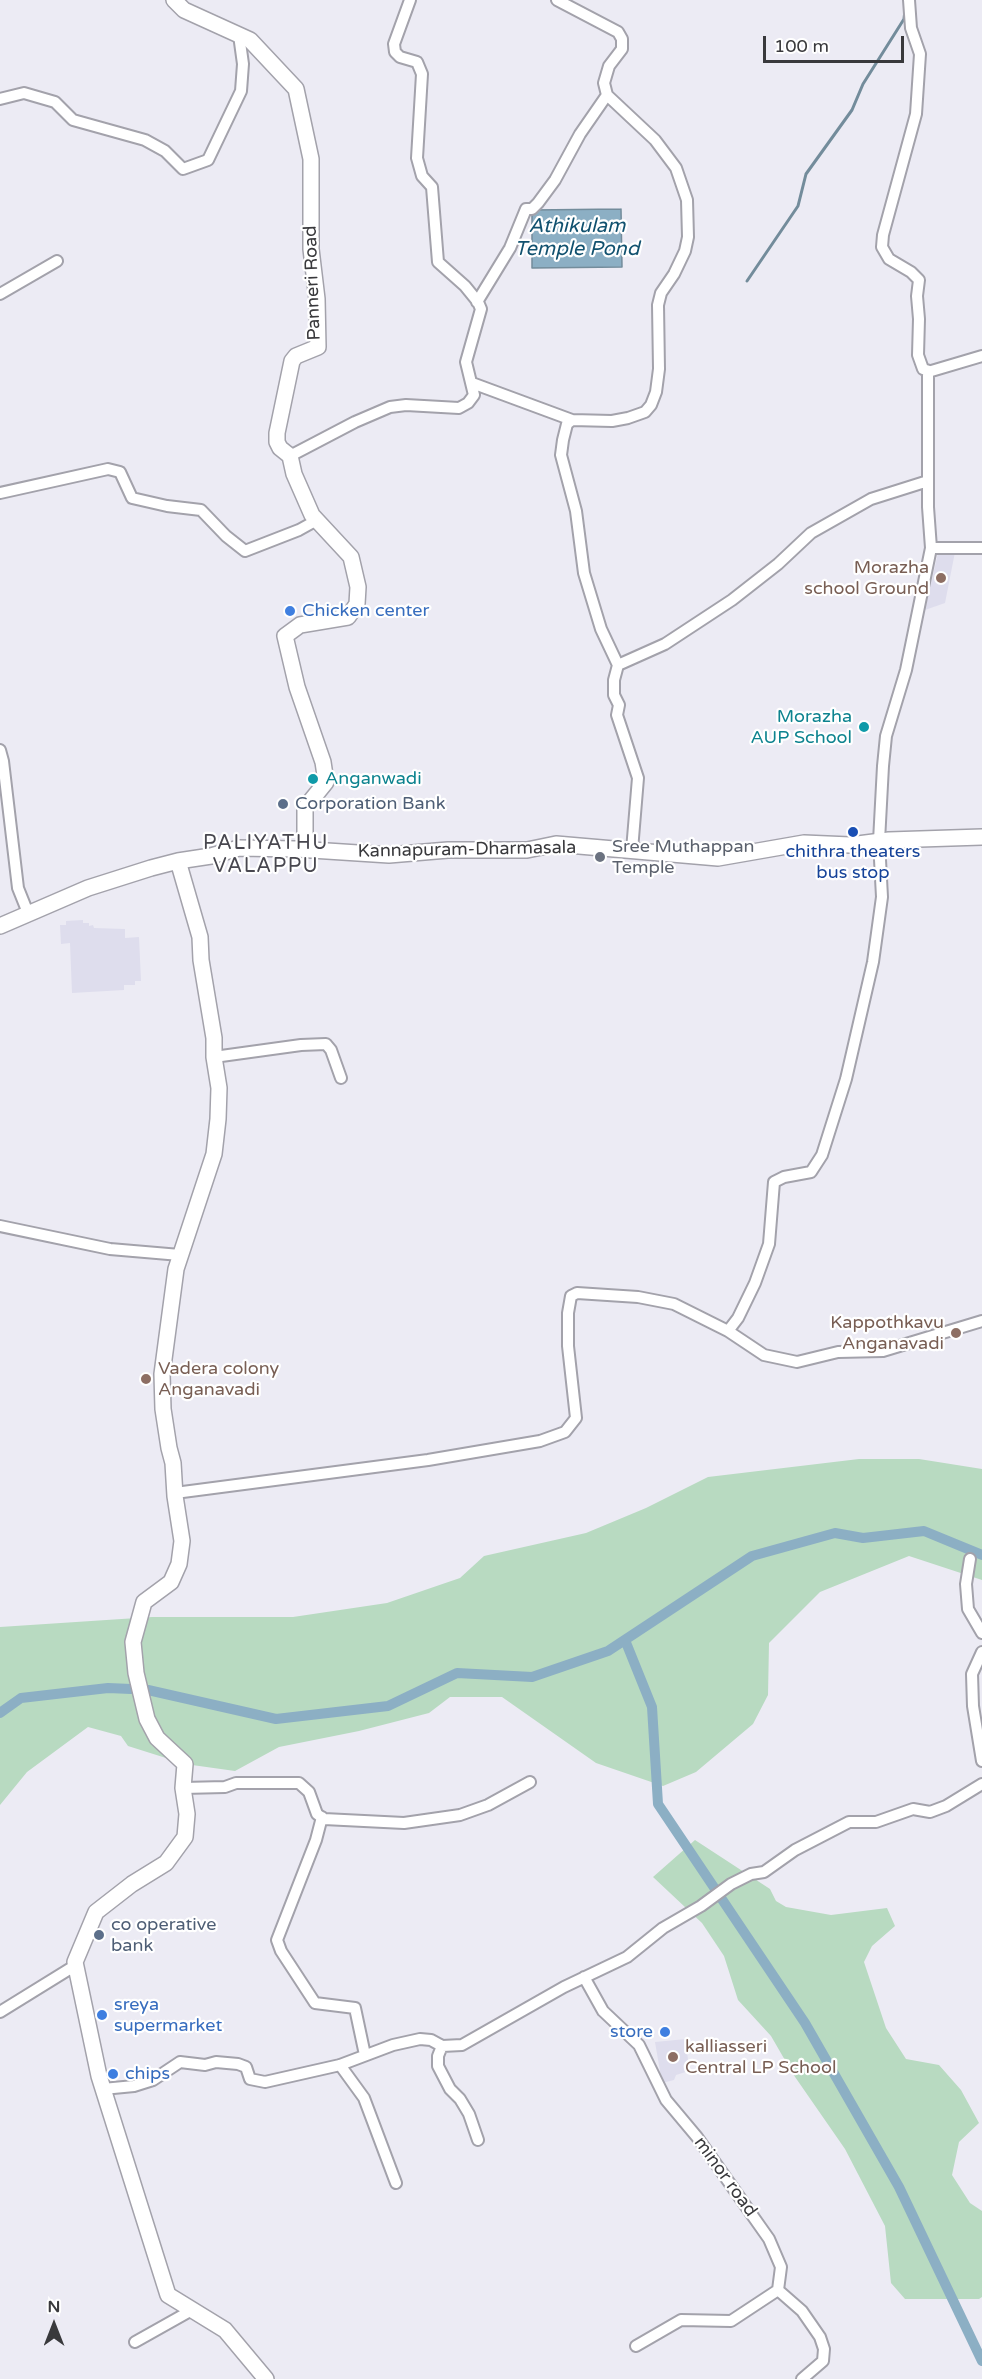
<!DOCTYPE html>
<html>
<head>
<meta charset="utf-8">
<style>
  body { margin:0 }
  #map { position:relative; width:982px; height:2379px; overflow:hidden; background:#ecebf4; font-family:"Varela Round",sans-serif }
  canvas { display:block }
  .north { position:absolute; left:24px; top:2295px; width:60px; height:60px; -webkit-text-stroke:4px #fff; paint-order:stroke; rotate:0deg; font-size:16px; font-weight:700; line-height:24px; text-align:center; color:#39393c }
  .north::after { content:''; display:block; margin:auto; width:21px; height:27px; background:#39393c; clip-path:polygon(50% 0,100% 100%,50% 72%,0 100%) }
  .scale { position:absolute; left:763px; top:36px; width:141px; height:27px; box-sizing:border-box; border:3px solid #39393c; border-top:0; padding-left:8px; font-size:18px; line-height:21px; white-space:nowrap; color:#39393c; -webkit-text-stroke:4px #fff; paint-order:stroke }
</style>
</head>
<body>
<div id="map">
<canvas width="982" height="2379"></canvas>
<div class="north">N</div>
<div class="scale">100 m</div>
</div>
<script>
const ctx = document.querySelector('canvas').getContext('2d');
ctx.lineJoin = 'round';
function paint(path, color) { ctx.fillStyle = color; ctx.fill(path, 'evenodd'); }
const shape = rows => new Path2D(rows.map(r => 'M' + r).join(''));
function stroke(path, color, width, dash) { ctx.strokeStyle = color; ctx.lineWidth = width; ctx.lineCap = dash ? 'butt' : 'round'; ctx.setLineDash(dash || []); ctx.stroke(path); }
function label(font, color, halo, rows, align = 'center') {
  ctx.font = font + ' "Varela Round",sans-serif'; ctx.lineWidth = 4.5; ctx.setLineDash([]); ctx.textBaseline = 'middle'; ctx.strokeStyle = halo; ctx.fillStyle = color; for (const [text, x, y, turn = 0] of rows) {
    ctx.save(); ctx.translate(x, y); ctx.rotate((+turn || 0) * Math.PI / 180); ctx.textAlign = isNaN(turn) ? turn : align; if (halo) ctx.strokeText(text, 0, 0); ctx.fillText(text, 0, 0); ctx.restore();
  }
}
const built = shape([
  [955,552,945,603,925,610,938,553],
  [83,920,83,923,89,923,89,926,93,925,94,928,125,929,125,938,139,937,141,981,135,981,135,985,124,985,124,990,72,993,70,943,61,944,60,925,66,925,66,921],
  [686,2039,689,2071,676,2075,674,2080,662,2083,655,2042]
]);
const green = shape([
  [859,1459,919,1459,982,1469,982,1580,909,1556,820,1592,769,1643,768,1695,753,1724,696,1772,663,1786,596,1763,502,1697,450,1697,429,1713,359,1731,279,1747,235,1771,185,1764,128,1746,121,1736,88,1727,27,1772,0,1805,0,1627,152,1617,293,1617,387,1603,460,1578,484,1556,586,1533,646,1508,708,1477],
  [695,1840,770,1889,776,1901,786,1907,831,1915,887,1908,895,1926,872,1946,864,1962,886,2028,906,2059,939,2065,961,2090,979,2123,959,2142,952,2175,970,2203,982,2211,982,2297,979,2299,905,2299,891,2283,885,2226,845,2149,793,2074,771,2036,738,2000,724,1956,702,1923,653,1877]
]);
const water = shape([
  [621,209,622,267,532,268,532,210,621,209]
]);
const stream = shape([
  [747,281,798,206,806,174,852,110,863,84,904,19,905,10]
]);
const canal = shape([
  [625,1640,652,1707,658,1804,805,2023,899,2187,982,2361],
  [148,1690,276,1719,388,1706,457,1673,532,1677,608,1651,752,1556,835,1533,863,1538,924,1531,982,1555],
  [0,1713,21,1698,108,1688,131,1689]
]);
const minor = shape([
  [909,0,911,28,920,54,916,114,883,235,882,247,889,259,911,272,919,280,917,296,919,319,918,355,923,369,929,371],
  [607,95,655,140,676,168,687,200,688,237,685,251,674,274,661,293,658,305,659,369,656,392,651,405,645,412,628,418,612,421,572,420,567,424,563,440,561,455,576,511,584,573,601,629,618,665,614,680,614,695,619,705,617,715,638,778,632,850],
  [0,99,24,93,55,102,73,120,145,140,165,151,183,169,208,160,241,91,243,64,239,35],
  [0,294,57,261],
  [477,302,510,248,526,209,532,209,538,203,555,180,580,134,607,95,604,83,609,66,622,49,622,39,618,32,557,0],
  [472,383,572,420],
  [290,456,355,422,390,407,406,405,459,408,468,403,474,395,466,362,481,309,478,302,465,286,438,262,432,187,422,176,417,158,422,74,417,62,400,57,395,52,394,44,410,0],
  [0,493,108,469,120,472,132,498,167,506,201,510,226,536,245,551,299,530,317,520],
  [931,548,982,548],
  [618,665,665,644,732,600,778,564,811,533,871,499,928,481],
  [0,750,3,761,18,888,28,913],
  [214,1057,301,1045,326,1044,331,1050,341,1078],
  [0,1226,110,1249,180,1255],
  [728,1331,764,1355,797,1362,838,1352,883,1351,982,1321],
  [175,1493,428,1460,540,1441,565,1432,576,1418,568,1346,568,1313,571,1296,577,1293,638,1297,674,1304,728,1331,738,1318,755,1283,769,1244,774,1182,784,1177,811,1172,822,1155,846,1079,873,962,882,897,879,841,883,766,886,736,906,670,931,548,928,507,928,372,982,356],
  [970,1559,966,1584,968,1609,982,1633],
  [982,1652,972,1674,973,1706,982,1761],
  [183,1788,225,1787,236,1783,299,1783,309,1792,317,1814,324,1819,404,1823,460,1815,488,1805,530,1782],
  [322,1817,316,1840,277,1940,281,1951,315,2003,355,2008,365,2055],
  [584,1977,603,2011,639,2045,666,2100,697,2137,769,2239,781,2267,778,2290,802,2311,820,2337,824,2349,823,2361,802,2379],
  [0,2012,76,1965],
  [442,2046,438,2056,438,2066,450,2089,460,2099,469,2114,478,2140],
  [340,2065,364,2098,396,2183],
  [103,2089,134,2086,153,2080,180,2062,205,2065,216,2062,238,2064,246,2067,250,2079,265,2082,340,2065,393,2045,420,2039,431,2040,442,2046,462,2045,564,1987,627,1957,663,1928,701,1906,731,1884,751,1874,764,1872,795,1850,849,1822,876,1822,913,1809,930,1812,946,1806,982,1784],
  [135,2342,192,2310],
  [636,2346,681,2320,731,2321,778,2290]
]);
const secondary = shape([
  [174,0,184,10,250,40,296,89,311,159,311,249,317,299,318,347,296,356,292,361,277,433,277,442,280,448,290,456,294,474,312,515,351,557,358,587,357,604,348,617,300,625,285,636,297,687,323,762,326,782,305,808,305,850],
  [178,861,200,937,201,960,214,1038,214,1057,219,1088,218,1119,214,1154,176,1269,162,1374,163,1409,169,1448,173,1463,175,1496,182,1541,179,1564,171,1582,144,1602,133,1642,136,1673,147,1719,157,1738,185,1764,183,1788,187,1814,185,1837,166,1863,132,1884,96,1912,75,1962,99,2076,168,2295,225,2330,266,2379],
  [0,926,88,888,151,868,178,861,211,856,239,848,296,849,389,855,448,850,527,850,556,844,718,858,804,843,850,845,889,840,982,837]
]);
const markers = [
  [941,578,6,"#8d6e63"],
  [290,611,6,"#3f7fe0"],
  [864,727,6,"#0f9aa8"],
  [313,779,6,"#0f9aa8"],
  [283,804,6,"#5c6f8a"],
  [853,832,6,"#1a4fb4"],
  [600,857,6,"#6b7280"],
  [956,1333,6,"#8d6e63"],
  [146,1379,6,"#8d6e63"],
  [99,1935,6,"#5c6f8a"],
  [102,2015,6,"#3f7fe0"],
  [665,2032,6,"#3f7fe0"],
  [673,2057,6,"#8d6e63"],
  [113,2074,6,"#3f7fe0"]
];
const streetNames = [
  ["Panneri Road",313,283,-92],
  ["Kannapuram-Dharmasala",467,850,-1],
  ["minor road",725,2177,54]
];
const educationNames = [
  ["Morazha",929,568],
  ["school Ground",929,589],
  ["Kappothkavu",944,1323],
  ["Anganavadi",944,1344],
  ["Vadera colony",158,1369,"left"],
  ["Anganavadi",158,1390,"left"],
  ["kalliasseri",685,2047,"left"],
  ["Central LP School",685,2068,"left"]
];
const shopNames = [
  ["Chicken center",302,611],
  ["sreya",114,2005],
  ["supermarket",114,2026],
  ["store",653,2032,"right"],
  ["chips",125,2074]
];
const cultureNames = [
  ["Morazha",852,717],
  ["AUP School",852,738],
  ["Anganwadi",325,779,"left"]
];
const serviceNames = [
  ["Corporation Bank",295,804],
  ["co operative",111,1925],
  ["bank",111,1946]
];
const worshipNames = [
  ["Sree Muthappan",612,847],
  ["Temple",612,868]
];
const transitNames = [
  ["chithra theaters",853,852],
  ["bus stop",853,873]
];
const waterNames = [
  ["Athikulam",577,227],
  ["Temple Pond",577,250]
];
const neighbourhoodNames = [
  ["PALIYATHU",266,844],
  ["VALAPPU",266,867]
];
paint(built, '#dedded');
paint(green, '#b8dac1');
paint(water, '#8cafc4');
stroke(water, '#738c9b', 1.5);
stroke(stream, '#738c9b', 3);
stroke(canal, '#8cafc4', 10);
stroke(minor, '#a3a2ab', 14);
stroke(secondary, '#a3a2ab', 18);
stroke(minor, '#fff', 10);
stroke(secondary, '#fff', 15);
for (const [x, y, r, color] of markers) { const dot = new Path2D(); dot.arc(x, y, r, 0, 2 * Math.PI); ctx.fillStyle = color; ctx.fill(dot); stroke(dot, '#fff', 2); }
label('18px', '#39393c', '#fff', streetNames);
label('18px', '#785e54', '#fff', educationNames, 'right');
label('18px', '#366cbe', '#fff', shopNames, 'left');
label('18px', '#0d838f', '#fff', cultureNames, 'right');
label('18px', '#4e5e75', '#fff', serviceNames, 'left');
label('18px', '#5b616d', '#fff', worshipNames, 'left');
label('18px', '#164399', '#fff', transitNames);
label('italic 20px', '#11516f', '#fff', waterNames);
ctx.letterSpacing = '1.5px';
label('20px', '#48474f', '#fff', neighbourhoodNames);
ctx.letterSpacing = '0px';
</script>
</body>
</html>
